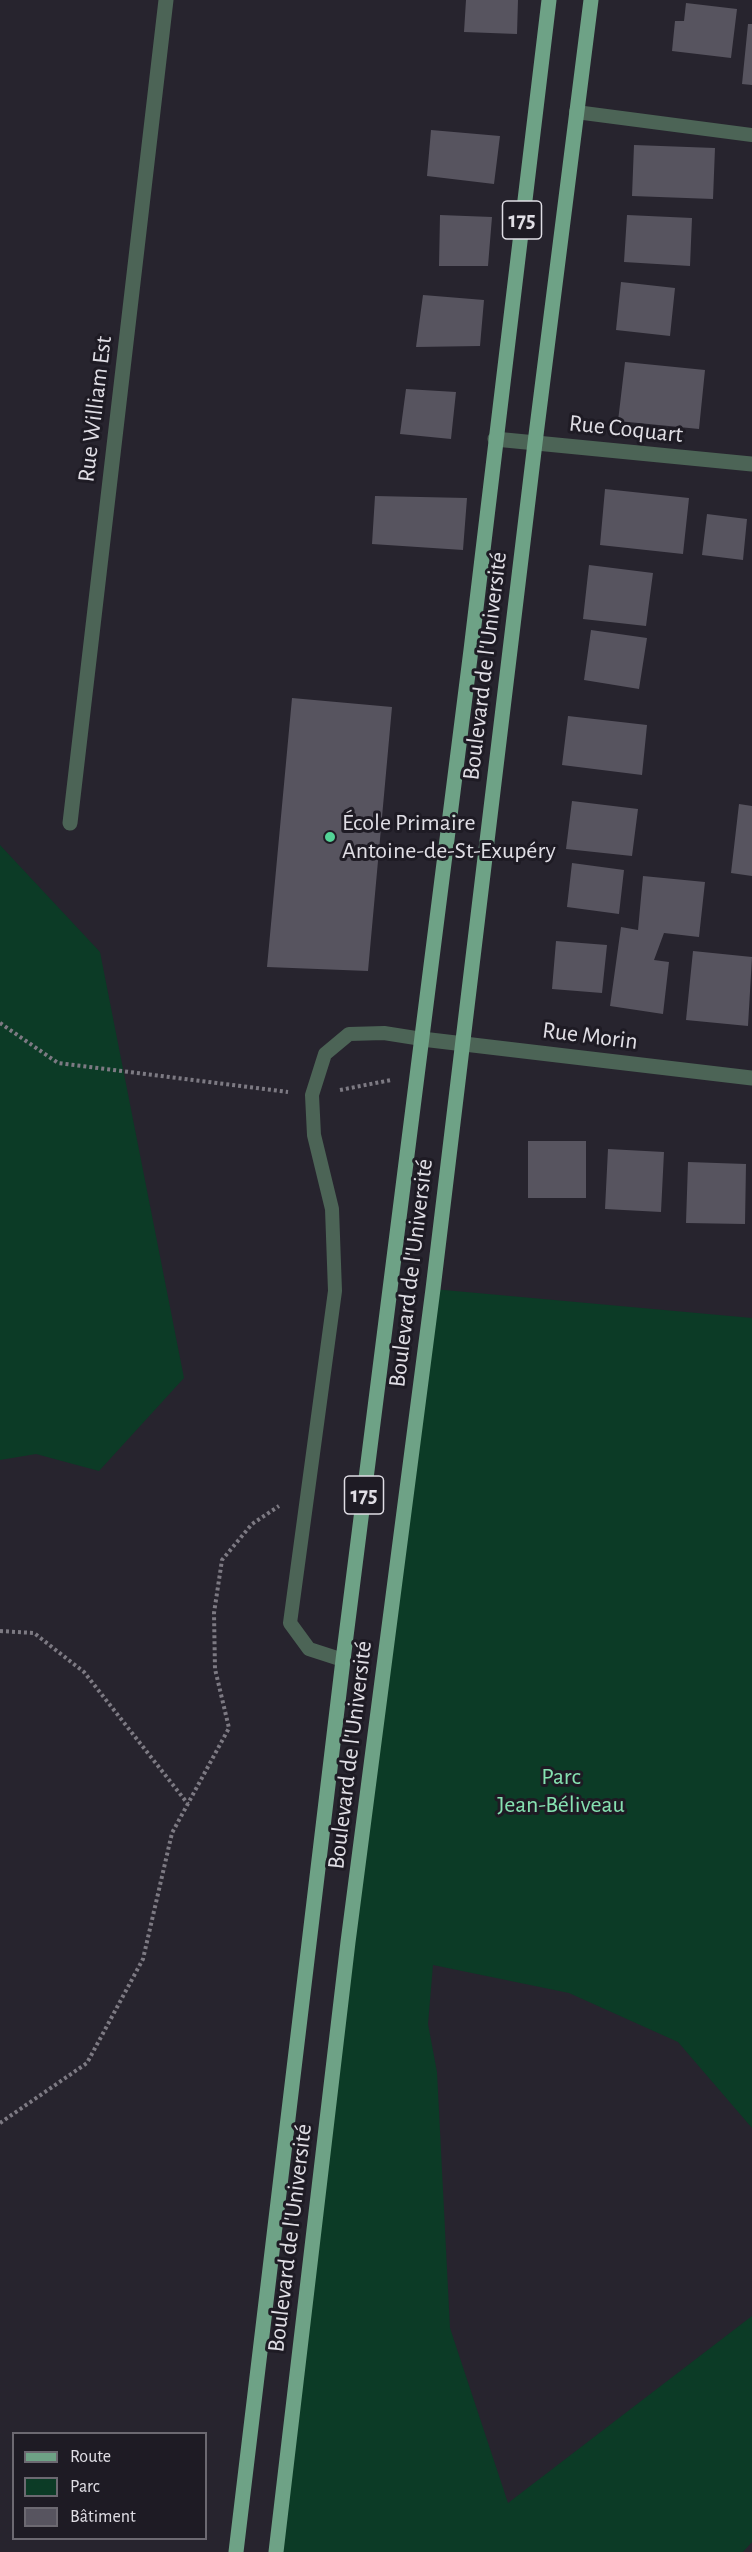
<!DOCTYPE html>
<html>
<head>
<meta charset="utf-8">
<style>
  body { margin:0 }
  #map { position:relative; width:752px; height:2552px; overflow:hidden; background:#27242e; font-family:"Alegreya Sans",sans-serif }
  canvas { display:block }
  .legend { position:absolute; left:12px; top:2432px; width:195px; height:108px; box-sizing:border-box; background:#1e1b24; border:2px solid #6c6971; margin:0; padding:8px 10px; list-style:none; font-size:18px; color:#e0dee5 }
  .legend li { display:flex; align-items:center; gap:12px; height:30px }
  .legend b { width:30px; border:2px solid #6c6971 }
</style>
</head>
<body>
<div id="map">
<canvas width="752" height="2552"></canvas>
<ul class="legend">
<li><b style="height:8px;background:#6ea286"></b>Route</li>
<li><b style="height:16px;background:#0c3b26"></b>Parc</li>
<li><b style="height:16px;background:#57545f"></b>Bâtiment</li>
</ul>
</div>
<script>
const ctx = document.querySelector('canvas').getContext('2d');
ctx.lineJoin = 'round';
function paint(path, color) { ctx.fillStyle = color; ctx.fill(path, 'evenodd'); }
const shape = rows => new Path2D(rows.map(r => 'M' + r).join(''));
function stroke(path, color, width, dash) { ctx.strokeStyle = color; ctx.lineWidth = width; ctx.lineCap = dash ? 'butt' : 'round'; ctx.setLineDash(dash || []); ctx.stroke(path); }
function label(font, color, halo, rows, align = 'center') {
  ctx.font = font + ' "Alegreya Sans",sans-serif'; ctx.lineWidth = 6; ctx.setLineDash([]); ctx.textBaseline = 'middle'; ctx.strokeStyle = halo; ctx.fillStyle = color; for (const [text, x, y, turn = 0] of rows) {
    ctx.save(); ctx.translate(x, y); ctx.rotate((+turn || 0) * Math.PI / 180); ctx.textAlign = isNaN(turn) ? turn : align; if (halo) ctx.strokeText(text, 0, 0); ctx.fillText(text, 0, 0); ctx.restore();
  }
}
const green = shape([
  [0,845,100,952,184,1378,99,1471,36,1454,0,1460],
  [433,1289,752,1318,752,2128,678,2042,569,1993,433,1965,428,2024,437,2072,450,2328,508,2503,752,2316,752,2542,743,2552,276,2552]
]);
const building = shape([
  [466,0,518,0,517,34,464,32],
  [686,3,737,9,731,58,672,51,675,21,684,21],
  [748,24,752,24,752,85,742,84],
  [431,130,500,136,494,184,427,176],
  [634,145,715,148,713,199,632,196],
  [440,215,492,217,488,266,439,266],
  [627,215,692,218,690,266,624,262],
  [621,282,675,288,670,336,616,330],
  [423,295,484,300,480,346,416,347],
  [625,362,705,370,699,429,618,421],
  [406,389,456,392,451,439,400,434],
  [605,489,689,498,683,554,600,545],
  [375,496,467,498,463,550,372,544],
  [707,514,747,519,743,560,702,555],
  [589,565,653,573,646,626,583,619],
  [591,630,647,638,639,689,584,680],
  [292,698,392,707,368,971,267,967],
  [568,716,647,725,642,775,562,765],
  [572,801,638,809,632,856,566,849],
  [739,804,752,806,752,876,731,873],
  [572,863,624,870,619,914,567,907],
  [643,876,705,882,699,937,664,933,654,960,669,962,663,1014,610,1006,621,927,638,930],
  [556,941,607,945,602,993,552,989],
  [693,951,752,957,748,1026,686,1020],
  [528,1141,586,1141,586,1198,528,1198],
  [608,1149,664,1152,661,1212,605,1209],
  [688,1162,746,1164,745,1224,686,1223]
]);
const path = shape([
  [0,1023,58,1063,288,1092],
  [340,1090,391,1080],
  [0,1631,34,1633,84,1672,188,1804],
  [0,2123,87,2063,143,1959,172,1833,229,1728,215,1669,214,1613,222,1560,252,1524,279,1506]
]);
const lane = shape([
  [576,112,752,135],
  [343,1660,309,1649,290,1623,335,1291,332,1209,314,1135,312,1095,325,1054,349,1034,384,1033,422,1039]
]);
const street = shape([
  [495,439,752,464],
  [70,823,166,0],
  [422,1039,752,1078]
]);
const primary = shape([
  [236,2552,343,1660,471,650,549,0],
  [276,2552,348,1942,433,1289,535,443,591,0]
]);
const markers = [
  [330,837,6,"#53d396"]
];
const shields = [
  [522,220,39],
  [364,1495,39]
];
const shieldNames = [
  ["175",522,220],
  ["175",364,1495]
];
const streetNames = [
  ["Rue William Est",95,409,-83],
  ["Rue Coquart",626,429,6],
  ["Boulevard de l'Université",485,666,-83],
  ["Rue Morin",590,1036,7],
  ["Boulevard de l'Université",411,1273,-83],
  ["Boulevard de l'Université",350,1755,-83],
  ["Boulevard de l'Université",290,2238,-83]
];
const poiNames = [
  ["École Primaire",342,823],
  ["Antoine-de-St-Exupéry",342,851]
];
const parkNames = [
  ["Parc",561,1777],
  ["Jean-Béliveau",561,1805]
];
paint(green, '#0c3b26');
paint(building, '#57545f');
stroke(path, '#7d7a83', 4, [3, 3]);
stroke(lane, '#4c6456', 14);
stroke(street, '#4c6456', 15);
stroke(primary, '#6ea286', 15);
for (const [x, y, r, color] of markers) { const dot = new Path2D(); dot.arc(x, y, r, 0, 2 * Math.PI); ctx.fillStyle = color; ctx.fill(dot); stroke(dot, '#1e1b24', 2); }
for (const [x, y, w] of shields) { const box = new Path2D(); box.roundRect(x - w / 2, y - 19, w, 38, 4.5); ctx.fillStyle = '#1e1b24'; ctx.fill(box); stroke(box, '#e0dee5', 1.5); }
label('bold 22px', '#e0dee5', null, shieldNames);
label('24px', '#e0dee5', '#1e1b24', streetNames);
label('24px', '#e0dee5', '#1e1b24', poiNames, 'left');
label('24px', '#86e2b1', '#1e1b24', parkNames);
</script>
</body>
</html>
